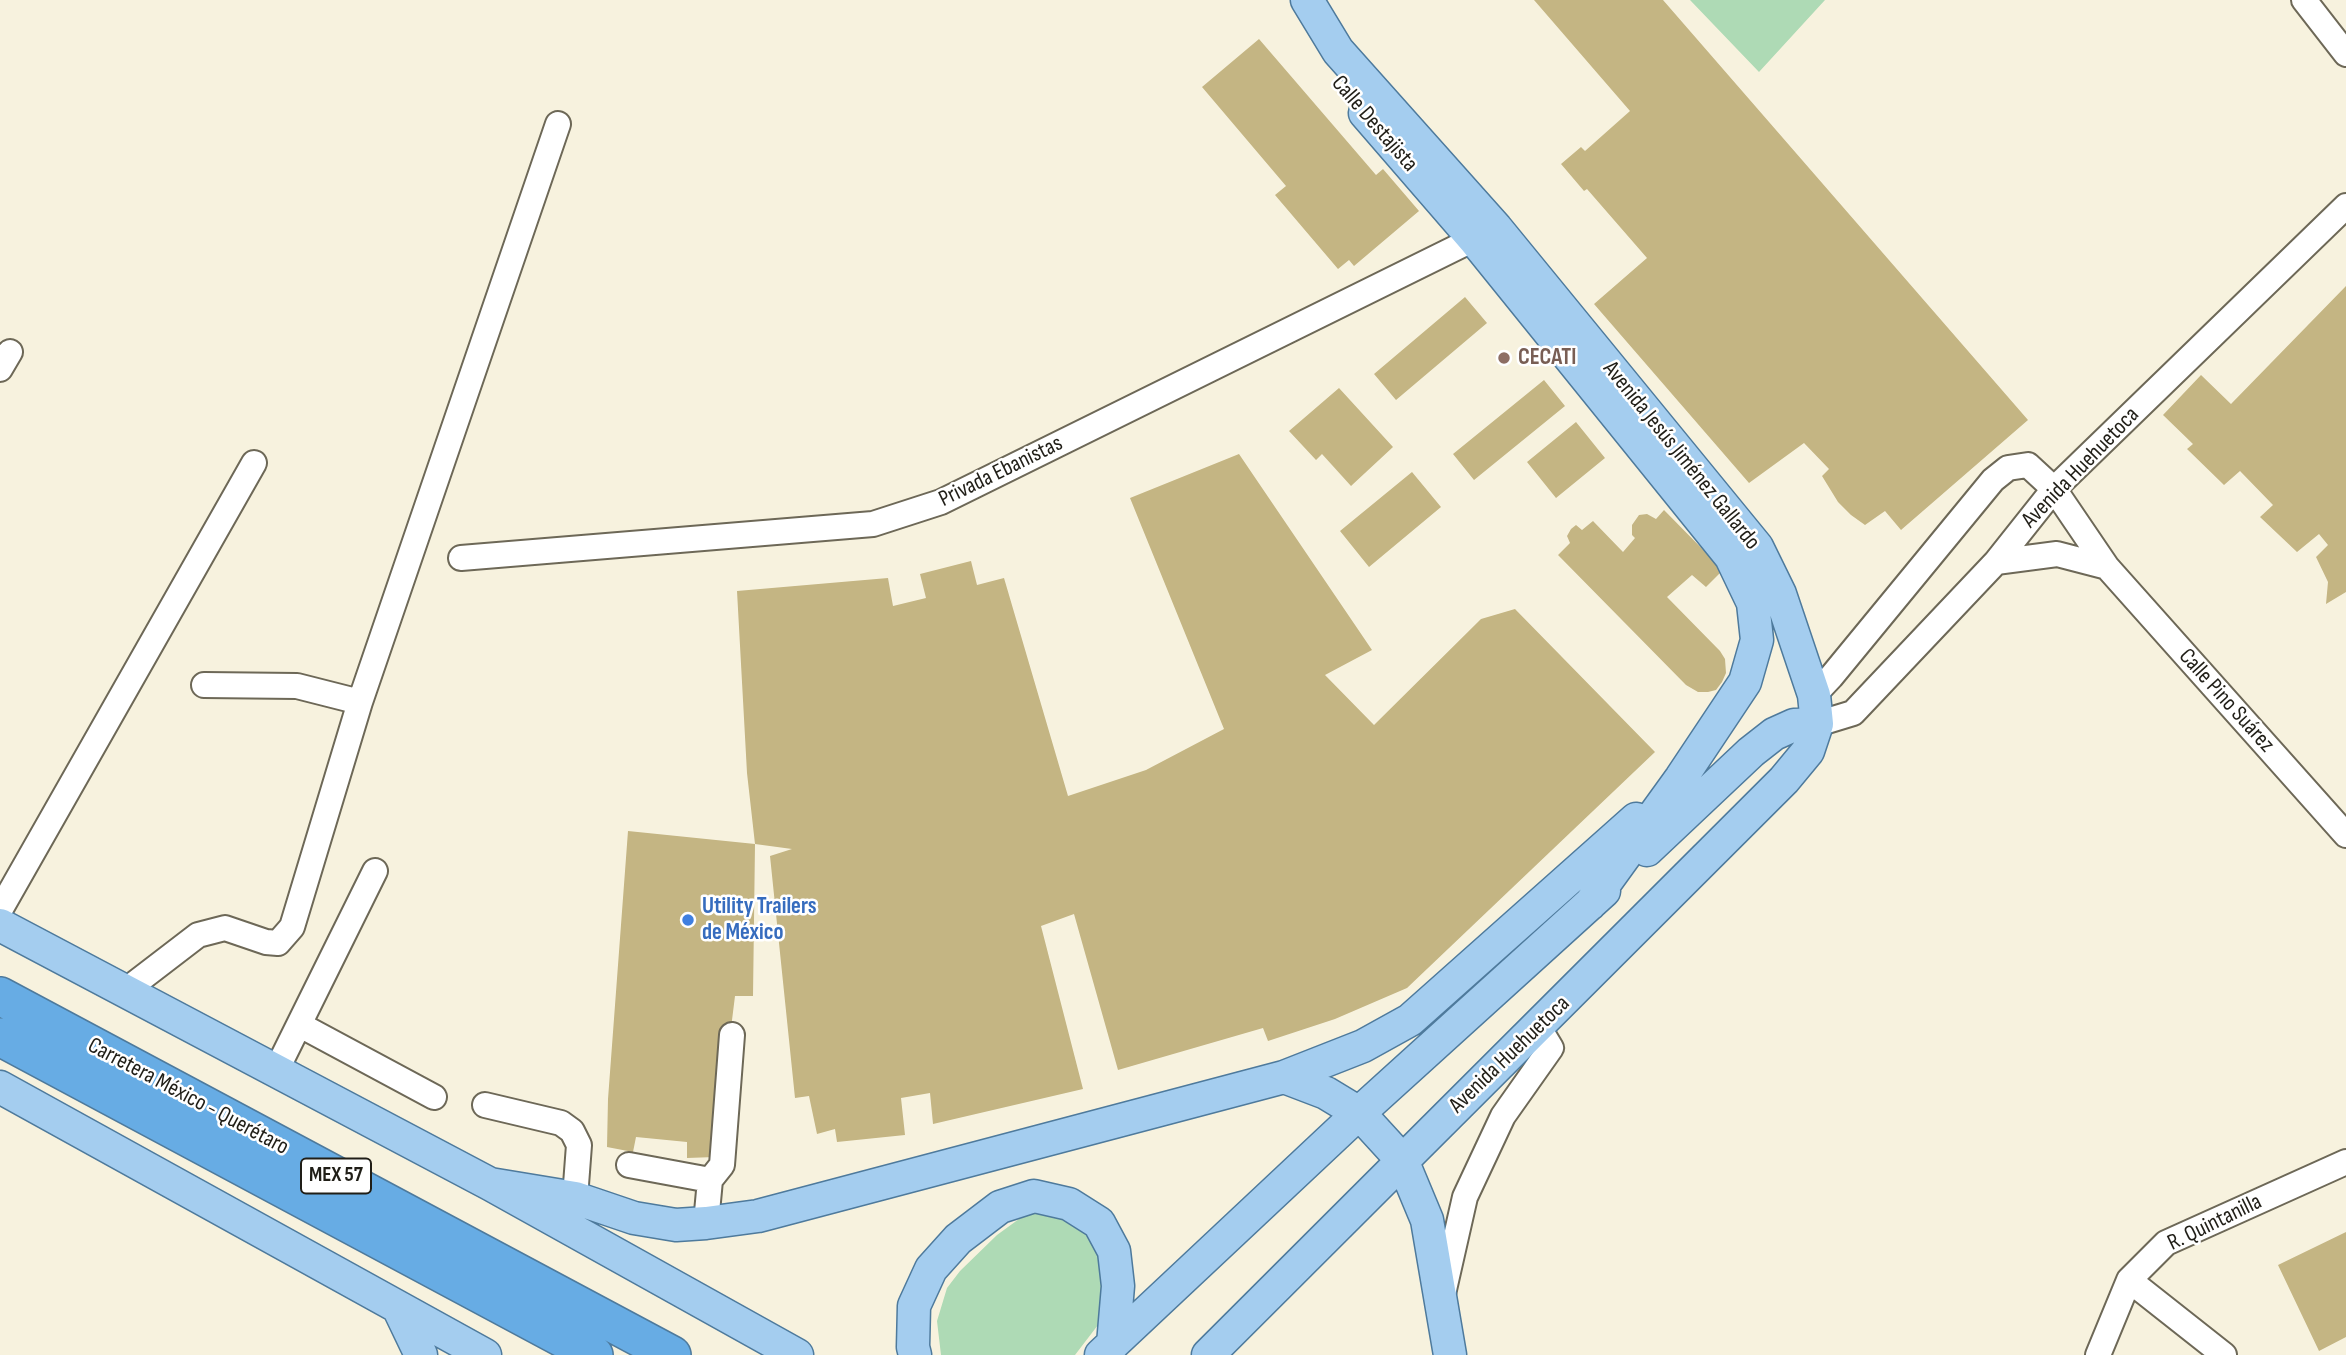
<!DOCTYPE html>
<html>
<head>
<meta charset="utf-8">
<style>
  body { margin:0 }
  canvas { display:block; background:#f7f2de }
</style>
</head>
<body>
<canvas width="2346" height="1355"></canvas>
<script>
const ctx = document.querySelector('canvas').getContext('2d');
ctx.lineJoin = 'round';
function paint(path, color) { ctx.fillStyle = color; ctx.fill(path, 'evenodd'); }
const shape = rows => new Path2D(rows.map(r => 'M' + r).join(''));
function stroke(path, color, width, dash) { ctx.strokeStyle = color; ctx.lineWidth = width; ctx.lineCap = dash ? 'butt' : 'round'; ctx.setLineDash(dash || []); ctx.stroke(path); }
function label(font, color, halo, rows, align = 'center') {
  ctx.font = font + ' "Sofia Sans Condensed",sans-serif'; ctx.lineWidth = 5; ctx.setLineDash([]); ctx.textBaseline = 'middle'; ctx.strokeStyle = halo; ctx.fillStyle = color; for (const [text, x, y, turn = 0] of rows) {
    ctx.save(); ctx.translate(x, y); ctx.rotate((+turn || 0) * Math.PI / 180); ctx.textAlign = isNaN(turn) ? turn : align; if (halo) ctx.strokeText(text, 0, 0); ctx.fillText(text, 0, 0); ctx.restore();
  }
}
const green = shape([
  [1690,0,1825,0,1759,72],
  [1038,1212,1057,1213,1098,1236,1111,1308,1075,1355,941,1355,937,1321,947,1288,960,1271,997,1235,1019,1219]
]);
const building = shape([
  [1534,0,1663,0,2028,420,1901,530,1885,511,1865,525,1851,515,1838,502,1822,476,1829,469,1804,443,1749,483,1594,304,1647,258,1587,189,1584,191,1561,164,1581,147,1585,151,1630,111],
  [1259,39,1376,175,1383,169,1419,211,1354,266,1349,260,1338,269,1275,195,1286,186,1202,87],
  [2346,286,2346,592,2326,604,2328,582,2316,557,2328,545,2319,534,2297,552,2260,517,2273,505,2240,471,2224,485,2187,449,2193,444,2163,415,2201,375,2231,404],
  [1465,297,1487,323,1396,400,1374,374],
  [1544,380,1565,406,1474,480,1453,454],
  [1339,388,1393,447,1351,486,1322,454,1316,460,1289,431],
  [1576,422,1605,458,1556,498,1527,462],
  [1239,454,1372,650,1325,675,1374,725,1481,619,1515,609,1655,752,1407,988,1335,1019,1268,1041,1263,1028,1118,1070,1074,914,1041,926,1083,1089,933,1124,930,1093,901,1098,905,1135,837,1142,835,1129,817,1134,809,1096,795,1098,770,856,792,849,755,844,747,773,737,591,888,578,893,606,926,598,920,574,971,561,977,585,1004,578,1068,796,1146,770,1224,729,1130,498],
  [1412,472,1441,507,1369,567,1340,531],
  [1664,510,1723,570,1706,587,1692,575,1667,597,1720,651,1725,659,1726,673,1722,682,1716,690,1708,692,1698,692,1686,685,1558,555,1570,543,1567,536,1571,529,1576,525,1582,530,1593,521,1623,552,1635,538,1632,535,1632,525,1639,515,1647,514,1656,519],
  [628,831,755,844,753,996,735,996,715,1157,687,1158,687,1142,636,1137,633,1152,607,1147,608,1099],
  [2346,1232,2346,1337,2319,1351,2278,1265]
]);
const minor = shape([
  [2304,0,2346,54],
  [0,369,10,352],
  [461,558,873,524,941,502,1488,232],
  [1996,562,2057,554,2107,567],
  [204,685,297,686,360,702],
  [1814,695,1831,677,1993,480,2008,468,2028,465,2054,489,2107,567,2346,835],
  [1817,724,1853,713,1996,562,2054,489,2346,206],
  [0,910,254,463],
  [125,991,198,935,225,928,266,942,278,943,292,927,360,702,558,124],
  [300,1025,434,1097],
  [276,1071,375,871],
  [485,1105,561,1123,572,1131,579,1145,575,1198],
  [629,1165,710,1180],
  [706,1223,710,1180,722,1165,732,1035],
  [2129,1280,2224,1355],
  [1443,1294,1465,1197,1503,1116,1551,1048,1539,1028],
  [2098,1355,2129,1280,2166,1243,2346,1162]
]);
const major = shape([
  [1365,113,1474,239,1731,557,1753,603,1757,640,1745,682,1681,778,1590,904],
  [1647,850,1751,752,1774,734,1794,725,1817,724],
  [0,925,490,1184,797,1355],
  [1284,1077,1363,1046,1410,1020,1636,819],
  [0,1087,485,1355],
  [490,1184,575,1198,634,1218,676,1225,706,1223,758,1216,1284,1077,1326,1093,1359,1113,1402,1160,1427,1220,1450,1355],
  [399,1309,421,1355],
  [915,1355,913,1347,914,1306,931,1269,958,1239,1000,1207,1034,1196,1069,1204,1099,1223,1114,1251,1118,1286,1113,1344],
  [1101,1355,1359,1113,1604,891],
  [1208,1355,1784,780,1808,751,1817,724,1814,695,1780,594,1757,547,1496,228,1338,51,1307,0]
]);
const highway = shape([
  [0,996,672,1355],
  [0,1037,594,1355]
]);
const markers = [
  [1504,358,7,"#8d6e63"],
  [688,920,7,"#3f7fe0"]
];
const shields = [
  [336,1176,70]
];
const shieldNames = [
  ["MEX 57",336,1176]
];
const streetNames = [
  ["Calle Destajista",1374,124,49],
  ["Avenida Jesús Jiménez Gallardo",1681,456,51],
  ["Avenida Huehuetoca",2081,468,-46],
  ["Privada Ebanistas",1001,472,-26],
  ["Calle Pino Suárez",2226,701,48],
  ["Avenida Huehuetoca",1510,1055,-44],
  ["Carretera México - Querétaro",188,1097,28],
  ["R. Quintanilla",2215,1223,-26]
];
const educationNames = [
  ["CECATI",1518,358]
];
const shopNames = [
  ["Utility Trailers",702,907],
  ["de México",702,933]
];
paint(green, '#aedab5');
paint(building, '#c4b583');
stroke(minor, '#6d6857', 28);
stroke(major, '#4e7a9c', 35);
stroke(highway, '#4e7a9c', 40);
stroke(minor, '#fff', 24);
stroke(major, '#a4cdef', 32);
stroke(highway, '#67ace4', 37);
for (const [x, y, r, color] of markers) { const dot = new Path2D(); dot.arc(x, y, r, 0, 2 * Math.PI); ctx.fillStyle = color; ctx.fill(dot); stroke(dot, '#fff', 2.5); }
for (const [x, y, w] of shields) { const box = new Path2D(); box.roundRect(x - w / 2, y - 17.5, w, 35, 5); ctx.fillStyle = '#fff'; ctx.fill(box); stroke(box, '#201e17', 2); }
label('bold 21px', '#201e17', null, shieldNames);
label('23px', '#201e17', '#fff', streetNames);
label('bold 23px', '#785e54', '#fff', educationNames, 'left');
label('bold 23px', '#366cbe', '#fff', shopNames, 'left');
</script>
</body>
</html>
